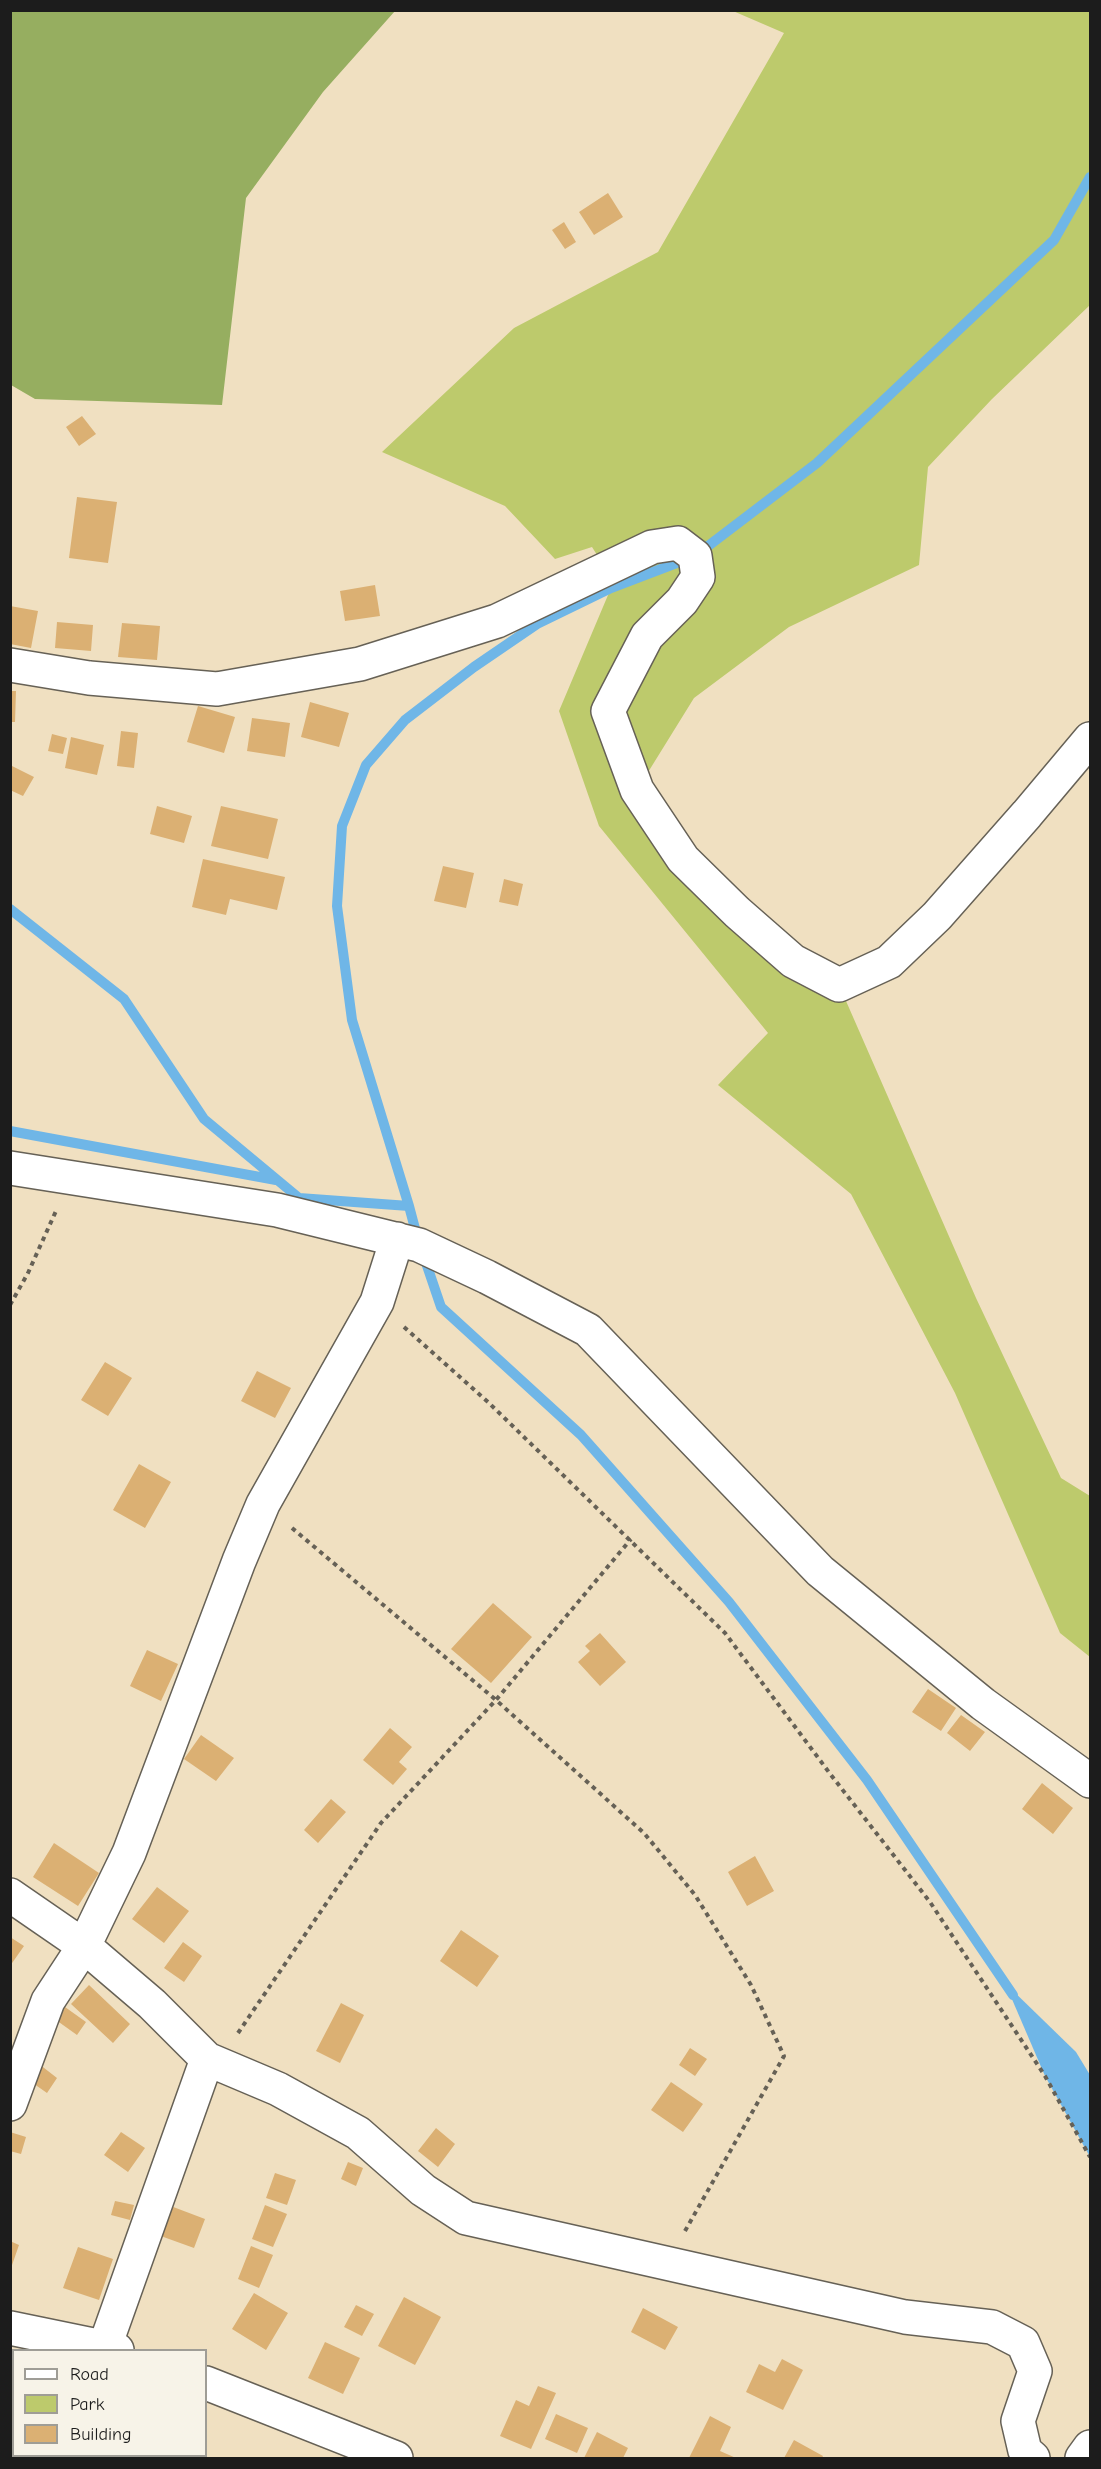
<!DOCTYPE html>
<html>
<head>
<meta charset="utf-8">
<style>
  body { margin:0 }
  #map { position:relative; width:1101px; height:2469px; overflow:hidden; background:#f0e0c1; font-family:"Comic Neue",sans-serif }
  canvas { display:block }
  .frame { position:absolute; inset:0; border:12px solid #1c1c1c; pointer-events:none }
  .legend { position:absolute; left:12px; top:2349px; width:195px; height:108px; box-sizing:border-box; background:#f7f3e8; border:2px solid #9f9d96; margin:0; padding:8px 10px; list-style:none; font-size:18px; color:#1c1c1c }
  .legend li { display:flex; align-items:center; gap:12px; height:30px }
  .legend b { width:30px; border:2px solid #9f9d96 }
</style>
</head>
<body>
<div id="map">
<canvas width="1101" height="2469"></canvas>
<div class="frame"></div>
<ul class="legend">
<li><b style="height:8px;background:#fff"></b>Road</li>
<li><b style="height:16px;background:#bdca6c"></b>Park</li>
<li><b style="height:16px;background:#dbb073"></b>Building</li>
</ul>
</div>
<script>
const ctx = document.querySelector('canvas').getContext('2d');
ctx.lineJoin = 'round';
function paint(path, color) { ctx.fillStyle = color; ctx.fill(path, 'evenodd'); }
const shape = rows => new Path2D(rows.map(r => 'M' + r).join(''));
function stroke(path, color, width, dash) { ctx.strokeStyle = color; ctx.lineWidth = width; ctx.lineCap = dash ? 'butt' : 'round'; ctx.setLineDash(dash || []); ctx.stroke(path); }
const green = shape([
  [733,11,1090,11,1090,305,992,399,928,467,919,565,789,627,694,698,637,790,683,859,839,985,976,1298,1061,1478,1090,1496,1090,1657,1060,1633,955,1393,851,1194,718,1085,768,1033,599,826,559,711,611,588,606,569,592,547,555,559,505,506,382,452,514,328,658,252,784,33]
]);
const forest = shape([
  [10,11,395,11,323,92,246,198,222,405,35,399,11,385]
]);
const water = shape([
  [1005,1983,1076,2052,1090,2075,1090,2157,1045,2076]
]);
const stream = shape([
  [10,909,124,999,204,1119,299,1198,409,1206,418,1240],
  [10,1131,276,1180],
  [409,1206,352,1020,337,906,342,826,366,765,405,720,474,667,537,624,611,588,695,556,817,463,1054,240,1090,177],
  [423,1254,441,1307,581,1435,729,1602,867,1780,1013,1995]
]);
const building = shape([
  [608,193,623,217,594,235,579,212],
  [564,222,576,242,565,249,552,230],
  [82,416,96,434,79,446,66,427],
  [77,497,117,502,108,563,69,558],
  [375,585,380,616,345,621,340,591],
  [10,606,38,611,31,648,10,644],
  [57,622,93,625,91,651,55,648],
  [122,623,160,626,157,660,118,657],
  [10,691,16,691,15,722,10,722],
  [310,702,349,713,339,747,301,737],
  [198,706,235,717,224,753,187,742],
  [252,718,290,723,285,757,247,751],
  [121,731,138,733,134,768,117,766],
  [52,734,67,738,63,754,48,751],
  [71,737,104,745,97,775,65,768],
  [10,765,34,777,23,796,10,790],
  [157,806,192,816,184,843,150,834],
  [221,806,278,819,268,859,211,846],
  [203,859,285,877,277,910,230,899,226,915,192,907],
  [443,866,474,873,466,908,434,901],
  [504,879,523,884,518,906,499,902],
  [105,1362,132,1378,108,1416,81,1400],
  [257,1371,291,1388,275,1418,241,1401],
  [139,1464,171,1482,145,1528,113,1510],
  [493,1603,532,1637,491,1683,451,1649],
  [600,1633,626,1662,600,1686,578,1662,590,1651,585,1646],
  [147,1650,178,1664,161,1701,130,1686],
  [928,1689,956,1708,941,1731,912,1712],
  [961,1715,985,1732,970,1751,947,1733],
  [390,1728,412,1747,399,1762,407,1769,393,1785,363,1760],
  [201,1735,234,1758,216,1781,184,1759],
  [1042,1783,1073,1808,1053,1834,1022,1809],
  [331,1799,346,1812,318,1843,304,1830],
  [54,1843,99,1873,78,1906,33,1877],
  [755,1856,774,1891,747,1906,728,1872],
  [157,1887,189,1911,164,1943,132,1919],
  [461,1930,499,1956,477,1987,440,1961],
  [10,1937,24,1946,10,1966],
  [183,1942,202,1956,184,1982,164,1968],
  [89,1985,130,2024,113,2043,71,2004],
  [341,2003,364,2015,340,2063,316,2051],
  [65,2007,86,2022,77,2035,56,2020],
  [690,2048,707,2059,695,2076,679,2065],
  [39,2064,57,2078,47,2093,27,2079],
  [671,2082,703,2104,683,2132,651,2110],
  [436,2128,455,2144,438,2167,418,2151],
  [10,2132,26,2137,21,2154,10,2151],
  [121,2132,145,2148,128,2172,104,2155],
  [348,2162,363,2168,356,2186,341,2179],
  [275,2173,296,2180,287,2205,266,2198],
  [115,2201,134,2205,130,2220,111,2215],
  [168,2205,205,2219,194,2248,158,2235],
  [265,2205,287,2214,273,2247,252,2239],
  [10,2241,19,2245,11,2268,10,2268],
  [251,2246,273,2255,259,2288,238,2279],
  [78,2247,113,2259,99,2300,63,2288],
  [254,2293,288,2313,266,2350,232,2329],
  [404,2297,441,2317,415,2365,378,2346],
  [356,2305,374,2314,362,2336,344,2327],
  [643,2308,678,2327,665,2350,631,2332],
  [325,2342,360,2358,343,2394,308,2378],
  [782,2359,803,2370,783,2410,746,2392,759,2364,775,2372],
  [13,2381,14,2381,14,2451,10,2450,10,2389],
  [538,2386,556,2393,531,2449,500,2436,516,2400,529,2406],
  [556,2414,588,2428,577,2453,545,2439],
  [710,2416,731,2427,720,2451,736,2458,689,2458],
  [597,2432,628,2448,623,2458,584,2458],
  [794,2440,823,2456,822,2458,784,2458]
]);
const path = shape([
  [10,1305,28,1273,56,1211],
  [404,1327,488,1402,725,1633,831,1775,930,1902,1045,2076,1090,2157],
  [292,1528,496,1700,644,1833,695,1895,751,1985,784,2056,685,2231],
  [238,2033,381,1823,496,1700,631,1539]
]);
const minor = shape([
  [10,665,89,678,217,689,360,664,497,621,652,547,678,543,695,556,698,577,682,601,647,636,608,711,637,790,683,859,737,912,793,961,839,985,889,962,937,916,1027,814,1090,739],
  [10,1168,277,1210,419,1245,487,1277,588,1330,820,1571,983,1704,1090,1781],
  [10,1895,84,1946,152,2004,207,2059,105,2346],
  [207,2059,278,2089,358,2133,423,2190,466,2218,905,2317,992,2327,1023,2343,1035,2371,1018,2421,1025,2451,1033,2458],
  [10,2104,48,2001,84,1946,129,1853,239,1561,263,1504,377,1302,397,1239],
  [10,2328,117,2350],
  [206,2383,396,2458],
  [150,2458,152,2456],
  [1082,2458,1090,2447]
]);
paint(green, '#bdca6c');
paint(forest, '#96ae60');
paint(water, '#6fb6e7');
stroke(stream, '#6fb6e7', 10);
paint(building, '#dbb073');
stroke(minor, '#666156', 36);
stroke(path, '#666156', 4, [4.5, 4.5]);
stroke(minor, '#fff', 33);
</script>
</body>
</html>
